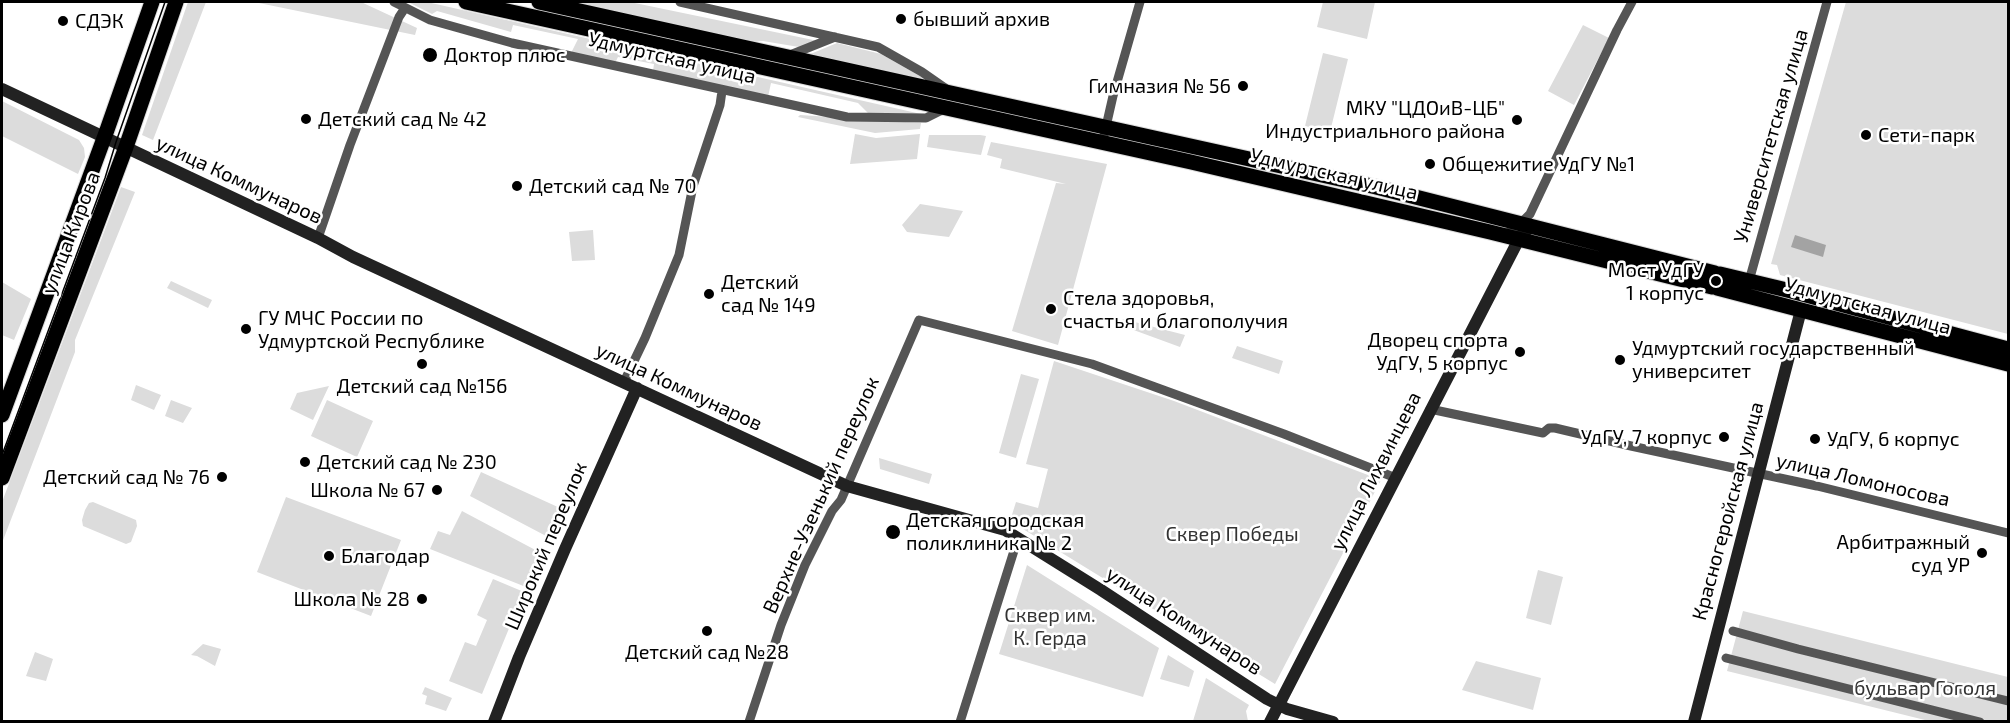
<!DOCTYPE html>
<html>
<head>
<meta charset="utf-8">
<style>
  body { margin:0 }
  #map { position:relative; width:2010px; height:723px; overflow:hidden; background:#fff; font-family:"Exo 2",sans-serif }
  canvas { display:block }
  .frame { position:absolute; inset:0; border:3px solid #000; pointer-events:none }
</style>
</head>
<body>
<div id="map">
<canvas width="2010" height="723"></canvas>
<div class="frame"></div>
</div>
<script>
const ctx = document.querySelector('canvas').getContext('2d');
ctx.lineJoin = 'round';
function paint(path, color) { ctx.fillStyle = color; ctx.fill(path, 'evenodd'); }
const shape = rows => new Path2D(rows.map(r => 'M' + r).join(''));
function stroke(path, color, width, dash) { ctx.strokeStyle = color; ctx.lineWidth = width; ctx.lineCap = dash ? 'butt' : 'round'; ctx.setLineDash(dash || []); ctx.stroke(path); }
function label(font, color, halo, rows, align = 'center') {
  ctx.font = font + ' "Exo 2",sans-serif'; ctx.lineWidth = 5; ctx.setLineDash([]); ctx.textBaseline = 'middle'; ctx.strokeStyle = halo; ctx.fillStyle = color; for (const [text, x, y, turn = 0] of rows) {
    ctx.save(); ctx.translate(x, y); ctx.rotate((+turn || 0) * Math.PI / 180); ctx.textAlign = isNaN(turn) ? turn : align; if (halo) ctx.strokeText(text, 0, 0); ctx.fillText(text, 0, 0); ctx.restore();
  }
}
const green = shape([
  [188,2,206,2,153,140,142,135],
  [254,2,361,2,417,28,415,35],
  [408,2,427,2,921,114,870,115,858,103,771,83,768,97,653,71,654,64,618,57,615,63,571,53,578,39,513,25,511,32,437,11,432,14],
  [568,2,630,2,818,41,799,47,763,41,751,42],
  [1323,2,1375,2,1367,39,1317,27],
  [1846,2,2008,2,2008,334,1780,275,1777,265,1771,264],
  [1583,25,1609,38,1574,105,1548,91],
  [837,43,881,54,925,79,808,55],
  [1323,53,1348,59,1330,132,1305,126],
  [2,101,79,140,84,148,85,157,78,174,2,136],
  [800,115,921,123,920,129,875,133,798,117],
  [855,134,876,138,920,134,917,159,850,164],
  [929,135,980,135,986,136,981,155,927,147],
  [991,142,1107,164,1058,345,1012,331,1056,183,1066,184,1000,168,1002,159,987,155],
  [121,187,135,192,75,340,75,352,2,543,2,502],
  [920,204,963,211,949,237,907,232,902,225],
  [593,230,595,260,572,261,569,232],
  [171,281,212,300,208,308,167,288],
  [2,282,31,299,14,340,2,335],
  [1123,319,1185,335,1180,347,1120,325],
  [1237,346,1283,361,1279,374,1232,358],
  [1054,361,1174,401,1381,480,1275,684,1010,521,1016,502,1038,508,1048,469,1026,464],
  [1021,374,1039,379,1016,458,999,453],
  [136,385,161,395,154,410,131,400],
  [329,386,313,420,290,409,297,393],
  [171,400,192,408,183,423,165,416],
  [327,400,373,421,357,457,311,436],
  [879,458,932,474,929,484,880,469],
  [481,472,560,508,548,537,470,496],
  [286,497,401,540,371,616,257,572],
  [93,502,136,520,137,526,131,542,126,544,83,526,82,520,85,510,89,503],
  [462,511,541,553,526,587,430,549,438,531,450,535],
  [1027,565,1159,648,1143,697,999,654],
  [1538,570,1563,577,1551,625,1526,618],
  [493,579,524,592,482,694,449,681,465,642,476,646,487,620,477,615],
  [1743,611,2008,677,2008,721,1929,721,1727,671],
  [203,644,221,649,215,666,197,656,191,655],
  [35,652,53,659,46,681,26,676],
  [1168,655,1194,671,1189,687,1160,679],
  [1476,661,1541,678,1533,710,1462,690],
  [1206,678,1249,705,1246,711,1248,721,1193,721],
  [425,687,452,698,446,711,425,704,427,696,422,694]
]);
const water = shape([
  [1795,235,1826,245,1823,257,1791,247]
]);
const street = shape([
  [394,2,430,20,512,43,847,117,926,118,946,108],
  [680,2,878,47,922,72,945,88],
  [790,55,835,37],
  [1102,144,1113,96,1140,2],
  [1503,234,1513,231,1530,214,1617,30,1632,2],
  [318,238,350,145,399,17,405,8],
  [1749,281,1827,2],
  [624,382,645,338,679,255,693,186,720,105,722,91],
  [1430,409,1543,433,1549,428,1555,428,1631,446,1817,486,2008,533],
  [1733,631,1798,649,2008,701],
  [1726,658,1980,722],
  [749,722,781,625,805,565,832,511,841,500,919,320,1092,364,1284,434,1396,478],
  [960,722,1018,538]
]);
const secondary = shape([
  [2,89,318,238,353,257,847,486,1005,530,1101,590,1267,699,1287,709,1333,722],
  [494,722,519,657,565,549,637,388],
  [1270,722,1519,239,1524,232,1531,227],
  [1694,722,1801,310]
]);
const primary = shape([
  [466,2,1191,162,1490,232,1712,287],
  [539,2,1376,187,1715,273],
  [1720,274,1791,291,2008,349],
  [1717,288,2008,364],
  [2,415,107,130,152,2],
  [2,478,126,147,176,2]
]);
const tram = shape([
  [2,455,105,178,116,142,165,2]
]);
const markers = [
  [901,19,6,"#000"],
  [63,21,6,"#000"],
  [430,55,8,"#000"],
  [1243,86,6,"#000"],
  [306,119,6,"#000"],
  [1517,120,6,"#000"],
  [1866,135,6,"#000"],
  [1430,164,6,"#000"],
  [517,186,6,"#000"],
  [1716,281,6,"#000"],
  [709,294,6,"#000"],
  [1051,309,6,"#000"],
  [246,329,6,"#000"],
  [1520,352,6,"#000"],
  [1620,360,6,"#000"],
  [422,364,6,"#000"],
  [1724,437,6,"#000"],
  [1815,439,6,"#000"],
  [305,462,6,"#000"],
  [222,477,6,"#000"],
  [437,490,6,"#000"],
  [893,532,8,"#000"],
  [1982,553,6,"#000"],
  [329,556,6,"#000"],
  [422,599,6,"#000"],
  [707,631,6,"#000"]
];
const poiNames = [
  ["бывший архив",913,19],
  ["СДЭК",75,21],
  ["Доктор плюс",444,55],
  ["Гимназия № 56",1231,86,"right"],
  ["МКУ \"ЦДОиВ-ЦБ\"",1505,108,"right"],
  ["Индустриального района",1505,131,"right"],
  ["Детский сад № 42",318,119],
  ["Сети-парк",1878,135],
  ["Общежитие УдГУ №1",1442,164],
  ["Детский сад № 70",529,186],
  ["Мост УдГУ",1704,270,"right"],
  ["1 корпус",1704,293,"right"],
  ["Детский",721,282],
  ["сад № 149",721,305],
  ["Стела здоровья,",1063,298],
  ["счастья и благополучия",1063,321],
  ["ГУ МЧС России по",258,318],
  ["Удмуртской Республике",258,341],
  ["Дворец спорта",1508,340,"right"],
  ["УдГУ, 5 корпус",1508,363,"right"],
  ["Удмуртский государственный",1632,348],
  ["университет",1632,371],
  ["Детский сад №156",422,386,"center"],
  ["УдГУ, 7 корпус",1712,437,"right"],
  ["УдГУ, 6 корпус",1827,439],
  ["Детский сад № 230",317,462],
  ["Детский сад № 76",210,477,"right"],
  ["Школа № 67",425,490,"right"],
  ["Детская городская",906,520],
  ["поликлиника № 2",906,543],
  ["Арбитражный",1970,542,"right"],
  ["суд УР",1970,565,"right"],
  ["Благодар",341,556],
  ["Школа № 28",410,599,"right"],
  ["Детский сад №28",707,652,"center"]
];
const streetNames = [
  ["Удмуртская улица",672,58,13],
  ["Университетская улица",1771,136,-74],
  ["Удмуртская улица",1334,174,13],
  ["улица Коммунаров",239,180,25],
  ["улица Кирова",71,233,-69],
  ["Удмуртская улица",1868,306,15],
  ["улица Коммунаров",679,387,25],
  ["улица Лихвинцева",1376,471,-63],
  ["улица Ломоносова",1863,480,13],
  ["Верхне-Узенький переулок",821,495,-66],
  ["Красногеройская улица",1728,511,-75],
  ["Широкий переулок",546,546,-67],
  ["улица Коммунаров",1184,621,33]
];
const parkNames = [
  ["Сквер Победы",1232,534],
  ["Сквер им.",1050,615],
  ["К. Герда",1050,638],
  ["бульвар Гоголя",1925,688]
];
paint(green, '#dcdcdc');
paint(water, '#a3a3a3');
stroke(primary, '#dbdbdb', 17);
stroke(street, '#555', 9);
stroke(secondary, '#222', 12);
stroke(primary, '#000', 15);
stroke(tram, '#000', 1.5);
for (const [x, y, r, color] of markers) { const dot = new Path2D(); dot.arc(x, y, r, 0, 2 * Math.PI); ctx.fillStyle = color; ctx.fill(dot); stroke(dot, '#fff', 2); }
label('20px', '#000', '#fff', poiNames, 'left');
label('20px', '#000', '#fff', streetNames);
label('20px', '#333', '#fff', parkNames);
</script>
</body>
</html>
